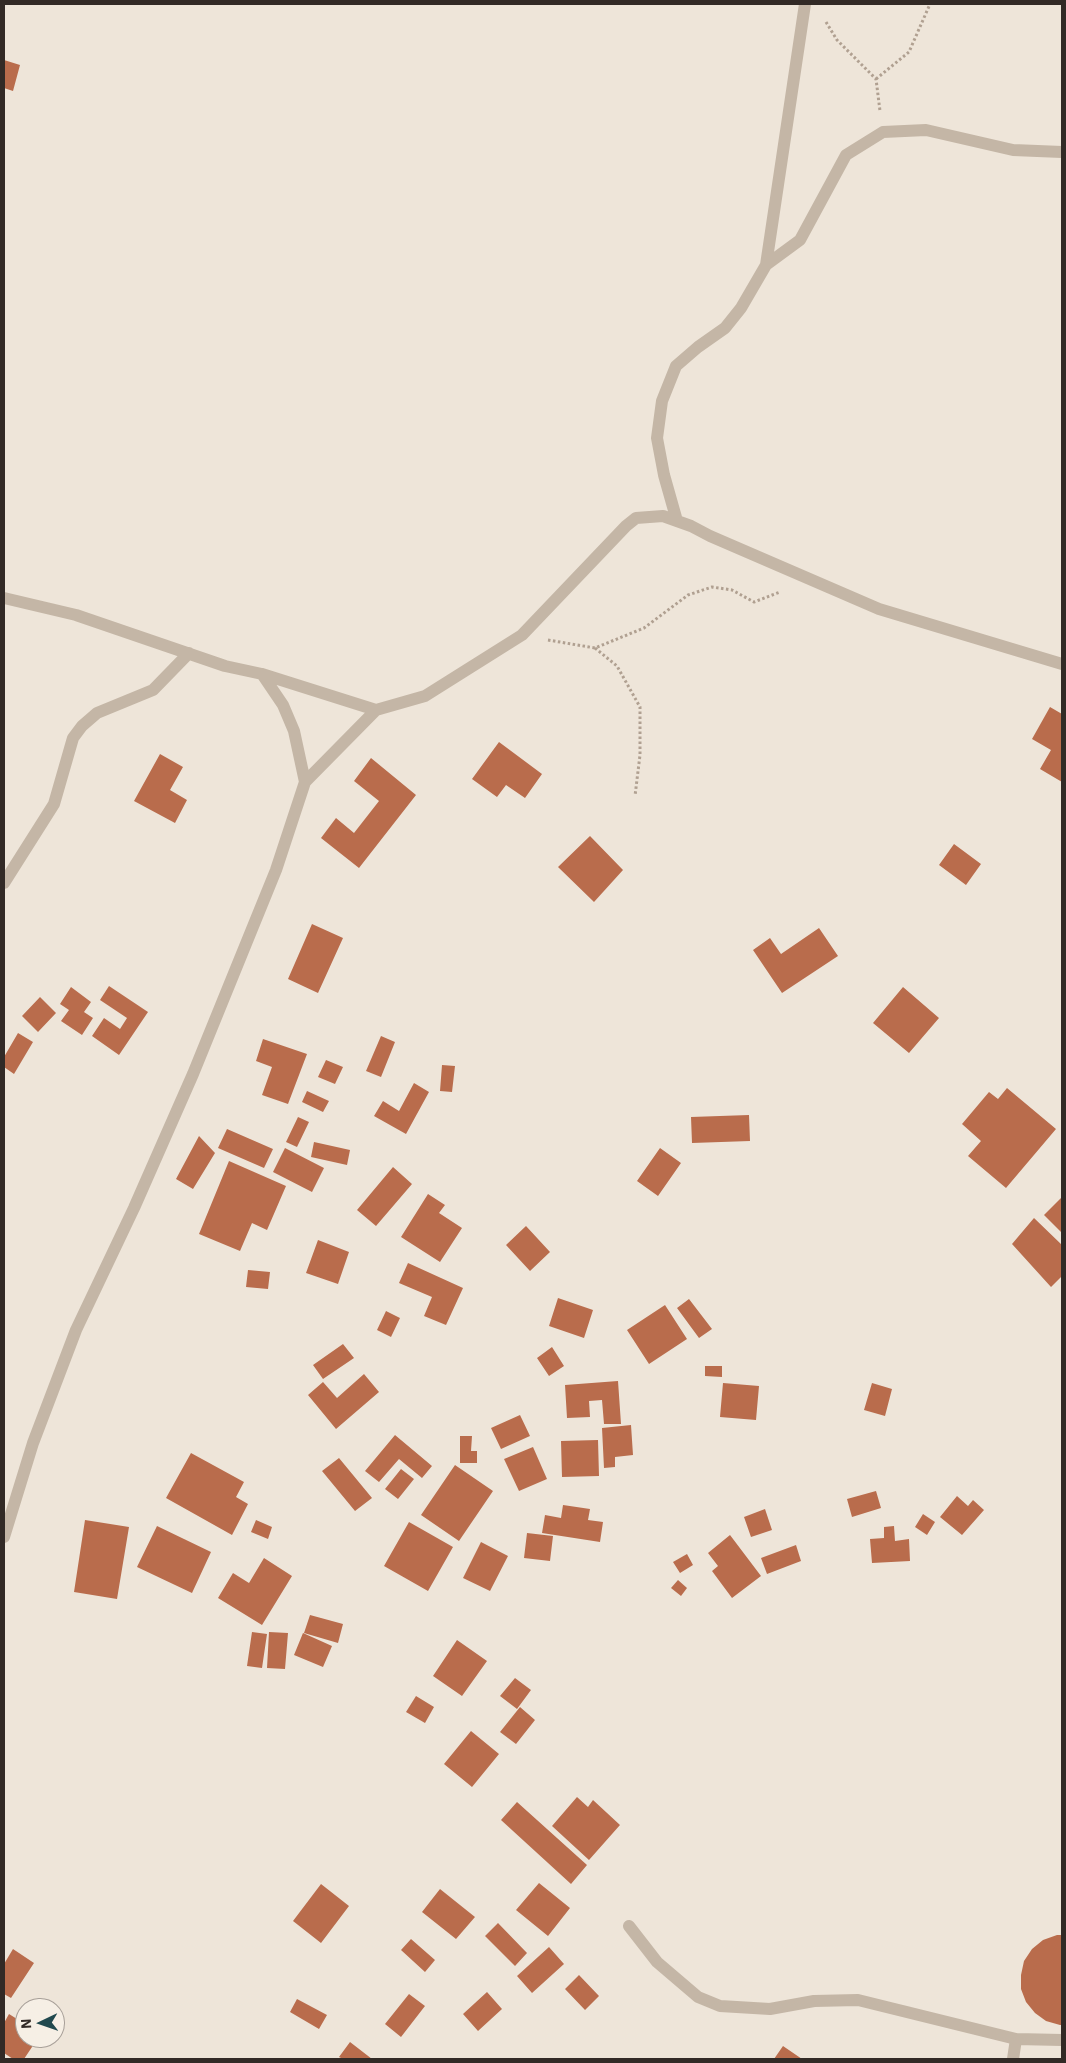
<!DOCTYPE html>
<html>
<head>
<meta charset="utf-8">
<style>
  body { margin:0 }
  #map { position:relative; width:1066px; height:2063px; overflow:hidden; background:#eee5d9; font-family:"IBM Plex Sans",sans-serif }
  canvas { display:block }
  .frame { position:absolute; inset:0; border:5px solid #322a26; pointer-events:none }
  .north { position:absolute; left:15px; top:1998px; width:50px; height:50px; box-sizing:border-box; background:#f6efe5; border:1px solid #a8a099; border-radius:50%; rotate:267deg; font-size:14px; font-weight:700; line-height:20px; text-align:center; color:#322a26 }
  .north::after { content:''; display:block; margin:auto; width:18px; height:22px; background:#21494e; clip-path:polygon(50% 0,100% 100%,50% 72%,0 100%) }
</style>
</head>
<body>
<div id="map">
<canvas width="1066" height="2063"></canvas>
<div class="frame"></div>
<div class="north">N</div>
</div>
<script>
const ctx = document.querySelector('canvas').getContext('2d');
ctx.lineJoin = 'round';
function paint(path, color) { ctx.fillStyle = color; ctx.fill(path, 'evenodd'); }
const shape = rows => new Path2D(rows.map(r => 'M' + r).join(''));
function stroke(path, color, width, dash) { ctx.strokeStyle = color; ctx.lineWidth = width; ctx.lineCap = dash ? 'butt' : 'round'; ctx.setLineDash(dash || []); ctx.stroke(path); }
const building = shape([
  [4,60,20,65,13,91,4,88],
  [1050,707,1062,714,1062,782,1040,769,1051,750,1032,739],
  [499,742,542,774,525,798,506,785,497,797,472,779],
  [160,754,183,767,170,790,187,800,175,823,134,801],
  [371,758,416,795,359,868,321,838,336,818,354,833,379,801,354,781],
  [590,836,623,870,594,902,558,867],
  [954,844,981,864,966,885,939,865],
  [312,924,343,938,318,993,288,979],
  [819,928,838,956,782,993,753,950,770,938,781,954],
  [109,986,148,1012,119,1055,92,1036,104,1018,120,1029,127,1018,100,1000],
  [71,987,91,1002,84,1012,93,1018,82,1035,61,1021,69,1010,60,1004],
  [903,987,939,1018,909,1053,873,1023],
  [40,997,56,1013,38,1032,22,1016],
  [18,1033,33,1042,14,1074,4,1067,4,1057],
  [381,1036,395,1042,381,1077,366,1071],
  [263,1039,307,1054,288,1104,262,1095,272,1067,256,1061],
  [326,1060,343,1067,335,1084,318,1077],
  [442,1065,455,1066,452,1092,440,1091],
  [414,1083,429,1092,406,1134,374,1116,383,1101,399,1111],
  [1007,1088,1056,1129,1006,1188,968,1156,981,1141,962,1124,989,1092,998,1099],
  [307,1091,329,1101,323,1112,302,1102],
  [749,1115,750,1141,692,1143,691,1117],
  [298,1117,309,1122,297,1147,286,1142],
  [227,1129,273,1149,264,1168,218,1148],
  [199,1136,215,1153,193,1189,176,1179],
  [314,1142,350,1150,347,1165,311,1157],
  [285,1148,324,1168,312,1192,273,1172],
  [660,1148,681,1163,658,1196,637,1181],
  [229,1161,286,1186,267,1230,252,1223,240,1251,199,1234],
  [393,1167,412,1184,376,1226,357,1210],
  [428,1194,445,1205,439,1213,462,1228,440,1262,401,1237],
  [1062,1197,1062,1233,1044,1215],
  [1034,1218,1062,1245,1062,1276,1051,1287,1012,1244],
  [526,1226,550,1252,530,1271,506,1245],
  [318,1240,349,1252,338,1284,306,1273],
  [408,1263,463,1288,446,1325,424,1316,432,1297,399,1283],
  [248,1270,270,1272,268,1289,246,1287],
  [558,1298,593,1310,584,1338,549,1326],
  [689,1299,712,1329,699,1338,677,1308],
  [665,1305,687,1339,649,1364,627,1330],
  [386,1311,400,1318,391,1337,377,1330],
  [343,1344,354,1358,323,1379,313,1365],
  [552,1347,564,1366,549,1376,537,1358],
  [705,1366,722,1366,722,1377,705,1376],
  [364,1374,379,1392,336,1429,308,1395,323,1382,337,1398],
  [618,1381,621,1424,604,1424,602,1400,589,1401,590,1417,567,1418,565,1385],
  [723,1383,759,1386,756,1420,720,1417],
  [872,1383,892,1389,885,1416,864,1410],
  [520,1415,530,1436,501,1449,491,1428],
  [631,1425,633,1455,615,1457,615,1467,604,1468,602,1428],
  [395,1435,432,1466,422,1478,399,1459,379,1482,365,1471],
  [460,1436,472,1436,471,1451,477,1451,477,1463,460,1463],
  [598,1440,599,1476,562,1477,561,1441],
  [533,1447,547,1479,519,1491,504,1459],
  [191,1453,244,1482,236,1497,248,1504,232,1535,166,1498],
  [339,1458,372,1498,355,1511,322,1471],
  [455,1465,493,1491,459,1541,421,1515],
  [401,1469,414,1479,398,1499,385,1489],
  [876,1491,881,1508,852,1517,847,1499],
  [957,1496,968,1506,973,1500,984,1510,962,1535,940,1517],
  [563,1505,590,1509,588,1520,603,1522,600,1542,542,1533,545,1515,561,1518],
  [765,1509,772,1530,751,1537,744,1517],
  [923,1514,935,1522,927,1535,915,1527],
  [85,1520,129,1527,117,1599,74,1592],
  [256,1520,272,1527,268,1539,251,1532],
  [409,1522,453,1547,428,1591,384,1566],
  [157,1526,211,1552,192,1593,137,1567],
  [894,1526,895,1541,909,1539,910,1561,872,1563,870,1539,884,1538,884,1527],
  [527,1533,553,1536,550,1561,524,1558],
  [730,1535,761,1576,732,1598,712,1571,718,1566,708,1553],
  [481,1542,508,1556,490,1591,463,1578],
  [796,1545,801,1561,767,1574,761,1558],
  [687,1554,693,1565,680,1573,673,1562],
  [264,1558,292,1576,262,1625,218,1598,233,1573,249,1583],
  [678,1580,687,1588,681,1596,671,1588],
  [310,1615,343,1624,338,1643,304,1633],
  [252,1632,267,1634,262,1668,247,1666],
  [269,1632,288,1633,285,1669,267,1668],
  [303,1633,332,1646,323,1667,294,1655],
  [457,1640,487,1661,462,1696,433,1676],
  [515,1678,531,1690,517,1709,500,1696],
  [416,1696,434,1707,425,1723,406,1712],
  [520,1707,535,1720,516,1744,500,1732],
  [471,1731,499,1754,472,1787,444,1764],
  [577,1797,588,1807,593,1800,620,1825,589,1860,552,1826],
  [517,1802,587,1865,571,1884,501,1820],
  [539,1883,570,1908,548,1936,516,1910],
  [321,1884,349,1906,321,1943,293,1921],
  [440,1889,475,1917,456,1939,422,1912],
  [498,1923,527,1953,515,1966,485,1936],
  [1057,1935,1062,1935,1062,2025,1060,2025,1046,2021,1035,2013,1026,2002,1021,1989,1021,1975,1024,1961,1032,1949,1043,1940],
  [411,1939,435,1960,425,1972,401,1950],
  [549,1947,564,1964,532,1993,517,1976],
  [13,1949,34,1963,11,1998,4,1994,4,1964],
  [579,1975,599,1996,585,2010,565,1989],
  [487,1992,502,2009,478,2031,463,2014],
  [409,1994,425,2006,401,2037,385,2024],
  [297,1999,327,2015,319,2029,290,2012],
  [9,2014,25,2024,25,2038,38,2038,24,2059,13,2059,4,2053,4,2023],
  [350,2042,372,2059,343,2059,339,2057],
  [783,2046,802,2059,774,2059]
]);
const path = shape([
  [826,22,837,40,876,79,880,111],
  [876,79,909,52,930,4],
  [548,640,595,648,644,628,688,595,712,587,732,590,754,602,780,592],
  [595,648,617,666,640,707,640,755,635,796]
]);
const minor = shape([
  [766,265,800,240,846,155,883,132,926,130,1013,150,1062,152],
  [677,521,664,475,657,438,662,401,676,366,698,347,725,328,741,308,766,265,805,4],
  [4,598,76,615,225,666,262,674,376,710,425,696,522,635,626,526,636,518,663,516,691,526,710,536,879,609,1062,664],
  [262,674,283,705,294,731,305,782],
  [4,883,54,804,73,738,82,726,97,713,153,690,189,653],
  [4,1537,33,1443,76,1330,134,1208,193,1074,276,870,305,782,376,710],
  [629,1926,657,1962,698,1997,720,2006,770,2009,814,2001,858,2000,1016,2039,1062,2040],
  [1013,2059,1016,2039]
]);
paint(building, '#b96c4c');
stroke(path, '#b0a091', 3, [2.5, 2.5]);
stroke(minor, '#c4b6a6', 12);
</script>
</body>
</html>
